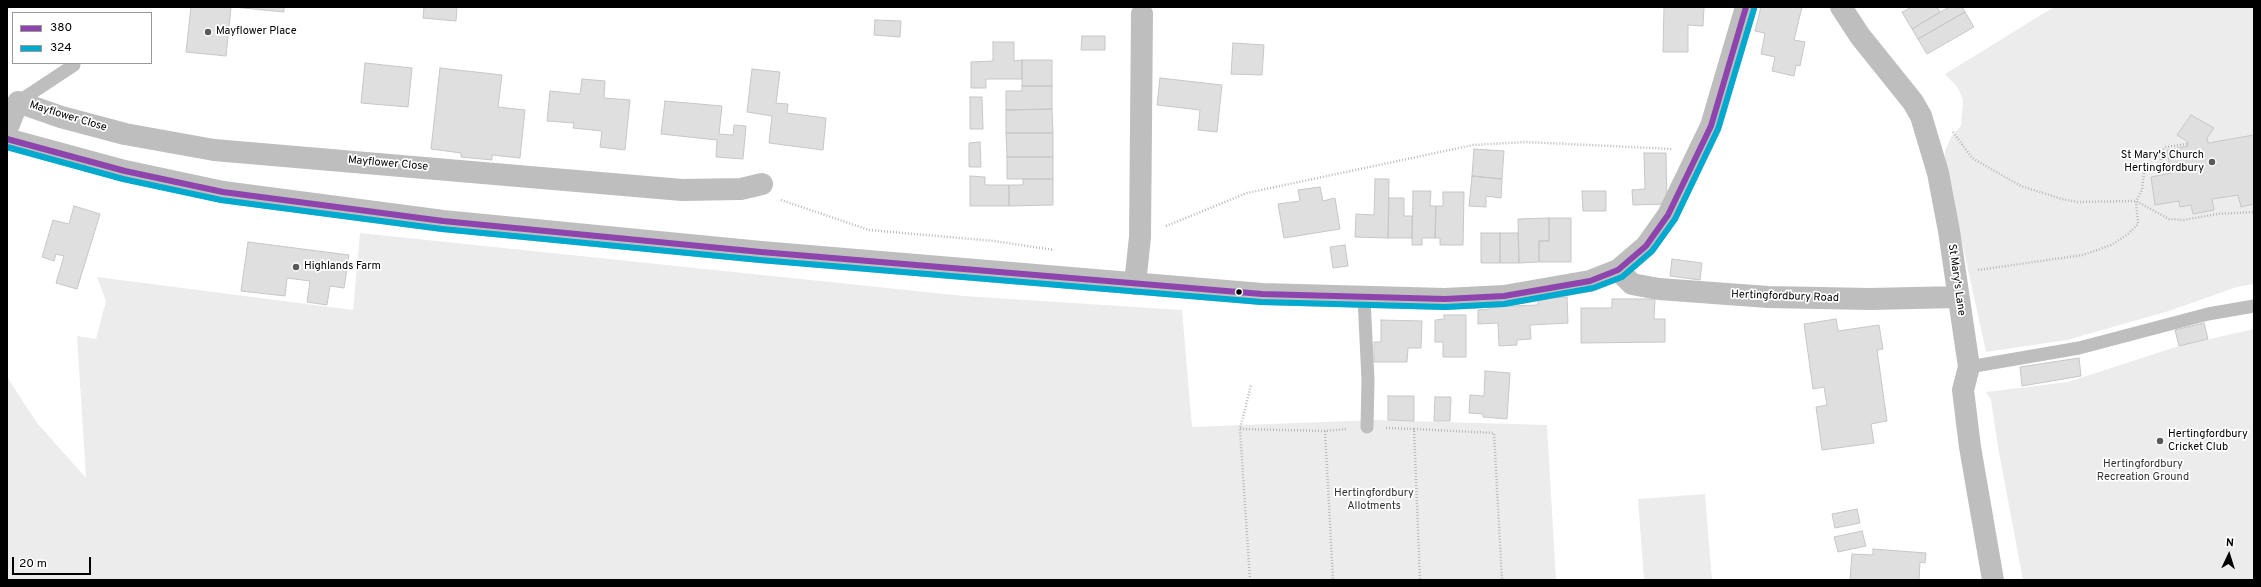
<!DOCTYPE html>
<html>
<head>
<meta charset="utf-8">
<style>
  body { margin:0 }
  #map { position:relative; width:2261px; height:587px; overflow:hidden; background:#fff; font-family:Overpass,sans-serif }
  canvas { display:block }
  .frame { position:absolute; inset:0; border:8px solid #000; pointer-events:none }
  .legend { position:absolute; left:12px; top:12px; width:140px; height:52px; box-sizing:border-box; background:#fff; border:1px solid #999; margin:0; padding:5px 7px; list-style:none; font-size:12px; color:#000 }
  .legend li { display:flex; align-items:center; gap:8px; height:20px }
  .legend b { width:20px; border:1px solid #999 }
  .north { position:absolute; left:2209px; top:535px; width:40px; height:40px; -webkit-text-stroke:3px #fff; paint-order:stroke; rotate:4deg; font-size:11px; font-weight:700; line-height:16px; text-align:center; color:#000 }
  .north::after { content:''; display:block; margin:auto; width:14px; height:18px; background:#000; clip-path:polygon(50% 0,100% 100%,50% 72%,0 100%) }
  .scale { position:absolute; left:12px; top:557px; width:79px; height:18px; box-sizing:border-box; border:2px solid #000; border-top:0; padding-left:5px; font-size:12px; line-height:14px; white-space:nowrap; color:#000; -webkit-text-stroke:3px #fff; paint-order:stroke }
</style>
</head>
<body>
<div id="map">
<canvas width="2261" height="587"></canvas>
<div class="frame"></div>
<ul class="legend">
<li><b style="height:5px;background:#8e44ad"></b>380</li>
<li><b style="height:5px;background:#00a9ce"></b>324</li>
</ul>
<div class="north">N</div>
<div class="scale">20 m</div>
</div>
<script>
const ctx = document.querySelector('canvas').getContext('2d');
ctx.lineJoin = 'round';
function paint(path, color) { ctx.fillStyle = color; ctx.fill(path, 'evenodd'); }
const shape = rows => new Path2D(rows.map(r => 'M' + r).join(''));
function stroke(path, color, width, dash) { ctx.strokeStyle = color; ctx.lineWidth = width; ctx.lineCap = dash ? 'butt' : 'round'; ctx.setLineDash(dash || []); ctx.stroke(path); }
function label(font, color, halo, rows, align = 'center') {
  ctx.font = font + ' Overpass,sans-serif'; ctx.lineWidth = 3.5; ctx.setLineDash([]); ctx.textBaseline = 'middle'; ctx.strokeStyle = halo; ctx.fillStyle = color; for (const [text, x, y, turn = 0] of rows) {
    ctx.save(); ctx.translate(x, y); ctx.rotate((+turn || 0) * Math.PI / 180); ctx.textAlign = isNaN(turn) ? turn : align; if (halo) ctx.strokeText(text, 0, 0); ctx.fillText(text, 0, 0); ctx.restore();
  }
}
const green = shape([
  [2054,7,2254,7,2254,284,2237,287,2169,311,2067,340,1986,352,1944,160,1945,151,1951,137,1961,126,1963,100,1958,88,1945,74],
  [360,233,964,296,1182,310,1192,427,1375,420,1547,425,1556,580,7,580,7,377,37,423,86,478,77,336,96,339,106,301,97,277,353,310],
  [2254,329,2254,580,2023,580,1998,447,1991,400,1986,392,2068,382,2179,346],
  [1705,494,1712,580,1644,580,1638,499]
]);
const building = shape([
  [191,7,231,7,226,56,186,52,191,7],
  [233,7,284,7,284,12,233,7],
  [424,7,457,7,456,21,423,18,424,7],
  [1664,7,1704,7,1703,26,1688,25,1688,52,1663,52,1664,7],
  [1761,7,1802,7,1794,40,1805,42,1800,66,1796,65,1794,76,1772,71,1775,57,1761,54,1765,33,1755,31,1761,7],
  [1912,7,1937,7,1940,12,1912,29,1902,12,1912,7],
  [1949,7,1962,7,1965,12,1918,39,1912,29,1949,7],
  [1965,12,1974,27,1927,54,1918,39,1965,12],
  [875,20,901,21,900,37,874,35,875,20],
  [1082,36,1105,36,1105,50,1081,50,1082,36],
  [993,42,1014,42,1014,61,1022,60,1022,79,986,79,986,88,971,88,971,62,993,61,993,42],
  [1233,43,1264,45,1262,75,1231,74,1233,43],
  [1022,60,1052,60,1052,86,1022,86,1022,60],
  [365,63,412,68,408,107,361,103,365,63],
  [440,68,502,75,498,107,525,110,520,158,492,155,492,160,461,157,461,153,431,149,440,68],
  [752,69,780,72,776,103,788,104,787,113,826,118,823,150,769,143,772,116,747,112,752,69],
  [1160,78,1222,85,1217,132,1198,130,1200,110,1157,105,1160,78],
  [582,79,605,81,604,98,630,100,625,150,600,147,602,131,573,128,574,123,547,121,550,91,580,94,582,79],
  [1022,86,1052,86,1052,109,1006,110,1006,91,1022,91,1022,86],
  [970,97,982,97,983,129,970,129,970,97],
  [665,101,722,106,719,134,733,135,734,125,746,126,743,159,716,157,717,140,661,134,665,101],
  [1052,109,1053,133,1006,133,1006,110,1052,109],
  [2191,115,2214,128,2207,138,2208,143,2254,135,2254,204,2241,207,2238,195,2212,199,2214,210,2193,214,2191,205,2180,207,2179,201,2155,205,2151,177,2171,173,2167,150,2188,146,2187,141,2177,135,2191,115],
  [1006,133,1053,133,1053,157,1007,157,1006,133],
  [980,142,981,167,969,167,969,143,980,142],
  [1474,149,1504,151,1502,179,1472,176,1474,149],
  [1644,153,1666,153,1667,204,1633,205,1632,190,1645,189,1644,153],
  [1007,157,1053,157,1053,179,1007,179,1007,157],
  [970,176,985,177,985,185,1009,185,1009,206,970,206,970,176],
  [1472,176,1502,179,1501,198,1486,196,1486,207,1469,206,1472,176],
  [1023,179,1053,179,1053,205,1009,206,1009,185,1023,185,1023,179],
  [1375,179,1389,179,1388,238,1355,237,1356,214,1374,215,1375,179],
  [1320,187,1323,201,1335,198,1340,229,1284,238,1278,204,1300,201,1298,190,1320,187],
  [1413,191,1431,191,1430,206,1436,206,1435,238,1422,238,1422,245,1412,245,1413,191],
  [1582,191,1606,191,1606,211,1583,211,1582,191],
  [1443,192,1464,192,1463,245,1440,245,1440,238,1435,238,1436,206,1443,206,1443,192],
  [1389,198,1404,198,1404,216,1412,216,1412,238,1388,238,1389,198],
  [74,206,100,214,77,289,56,283,64,256,56,254,54,261,42,257,53,220,69,224,74,206],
  [1549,218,1571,218,1571,262,1539,262,1539,241,1549,241,1549,218],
  [1549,218,1549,241,1539,241,1539,262,1519,263,1518,219,1549,218],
  [1481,233,1500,233,1500,263,1481,263,1481,233],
  [1500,233,1518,233,1519,263,1500,263,1500,233],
  [248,242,349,255,344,288,330,286,327,305,307,302,310,281,287,278,285,296,241,291,248,242],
  [1345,245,1348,266,1333,268,1330,247,1345,245],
  [1672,259,1702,263,1700,280,1670,276,1672,259],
  [1567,297,1568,323,1530,325,1531,339,1517,340,1517,345,1499,346,1498,323,1478,324,1478,310,1490,309,1490,307,1538,305,1538,298,1567,297],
  [1612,299,1655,299,1654,319,1665,319,1665,342,1581,343,1581,308,1612,308,1612,299],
  [1444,315,1466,315,1466,357,1443,357,1443,342,1435,342,1435,320,1444,319,1444,315],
  [1836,319,1838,331,1879,325,1883,349,1877,350,1887,421,1871,424,1874,443,1822,450,1816,407,1827,405,1824,387,1813,389,1804,324,1836,319],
  [1381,320,1422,321,1421,348,1408,348,1407,362,1374,362,1374,342,1381,342,1381,320],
  [2204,323,2208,339,2179,346,2175,330,2204,323],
  [2079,358,2081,376,2022,386,2020,367,2079,358],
  [1485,371,1510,373,1507,419,1483,417,1483,414,1469,413,1470,395,1484,396,1485,371],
  [1388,396,1414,396,1414,421,1388,420,1388,396],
  [1435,397,1451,397,1450,421,1434,421,1435,397],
  [1857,509,1860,523,1835,528,1832,514,1857,509],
  [1862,531,1866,546,1838,552,1834,537,1862,531],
  [1873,549,1926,553,1925,563,1920,562,1919,580,1850,580,1852,554,1873,555,1873,549]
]);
const path = shape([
  [1953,132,1972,158,2021,186,2062,199,2078,202,2136,201,2169,219,2184,220,2217,214,2254,212],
  [781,200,869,230,994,241,1054,250],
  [1166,226,1247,193,1473,145,1526,142,1673,149],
  [1978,270,2083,255,2111,245,2128,234,2138,224,2136,201,2142,190,2144,172,2150,167,2162,165,2160,152,2166,147,2187,144],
  [1386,428,1414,429,1420,580],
  [1240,429,1325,431,1347,429],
  [1414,429,1494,433,1502,580],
  [1325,431,1333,580],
  [1250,580,1240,429,1251,385]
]);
const service = shape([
  [18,102,74,65],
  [1364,298,1368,380,1367,427],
  [1969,367,2079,348,2208,314,2254,306]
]);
const minor = shape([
  [1841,7,1860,36,1913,102,1921,116,1938,173,1949,231,1969,367,1963,390,1970,447,1993,580],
  [7,129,18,102,61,117,125,134,214,150,682,190,741,189,762,184],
  [7,139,125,171,223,192,443,221,761,252,1262,294,1445,299,1504,296,1590,281,1618,270,1646,246,1668,215,1711,126,1746,7],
  [1618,270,1632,284,1659,289,1768,297,1870,299,1958,297],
  [1135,284,1140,237,1142,14]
]);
const bus1 = shape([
  [7,139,125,171,223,192,443,221,761,252,1262,294,1445,299,1504,296,1590,281,1618,270,1646,246,1668,215,1711,126,1746,7]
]);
const bus2 = shape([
  [7,147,123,179,221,200,442,229,760,260,1261,302,1445,307,1504,304,1593,288,1622,277,1652,251,1675,219,1718,129,1754,9]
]);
const markers = [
  [208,32,4,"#595959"],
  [2212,162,4,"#595959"],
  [296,267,4,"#595959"],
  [1239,292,3.5,"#000"],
  [2160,441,4,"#595959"]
];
const poiNames = [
  ["Mayflower Place",216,32],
  ["St Mary's Church",2204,156,"right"],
  ["Hertingfordbury",2204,169,"right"],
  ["Highlands Farm",304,267],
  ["Hertingfordbury",2168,435],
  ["Cricket Club",2168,448]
];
const streetNames = [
  ["Mayflower Close",68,117,17],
  ["Mayflower Close",388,164,5],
  ["St Mary's Lane",1956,280,82],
  ["Hertingfordbury Road",1785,297,2]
];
const parkNames = [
  ["Hertingfordbury",2143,465],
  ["Recreation Ground",2143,478],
  ["Hertingfordbury",1374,494],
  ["Allotments",1374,507]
];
paint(green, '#ececec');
paint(building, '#dfdfdf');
stroke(building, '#c7c7c7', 1);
stroke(path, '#b9b9b9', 2.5, [1, 2]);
stroke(service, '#bebebe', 13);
stroke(minor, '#bebebe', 22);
stroke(bus1, '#8e44ad', 6);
stroke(bus2, '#00a9ce', 6);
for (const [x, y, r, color] of markers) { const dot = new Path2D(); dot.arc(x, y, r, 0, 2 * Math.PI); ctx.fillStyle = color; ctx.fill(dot); stroke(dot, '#fff', 1.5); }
label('11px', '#000', '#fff', poiNames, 'left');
label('11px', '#000', '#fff', streetNames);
label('11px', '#333', '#fff', parkNames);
</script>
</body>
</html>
